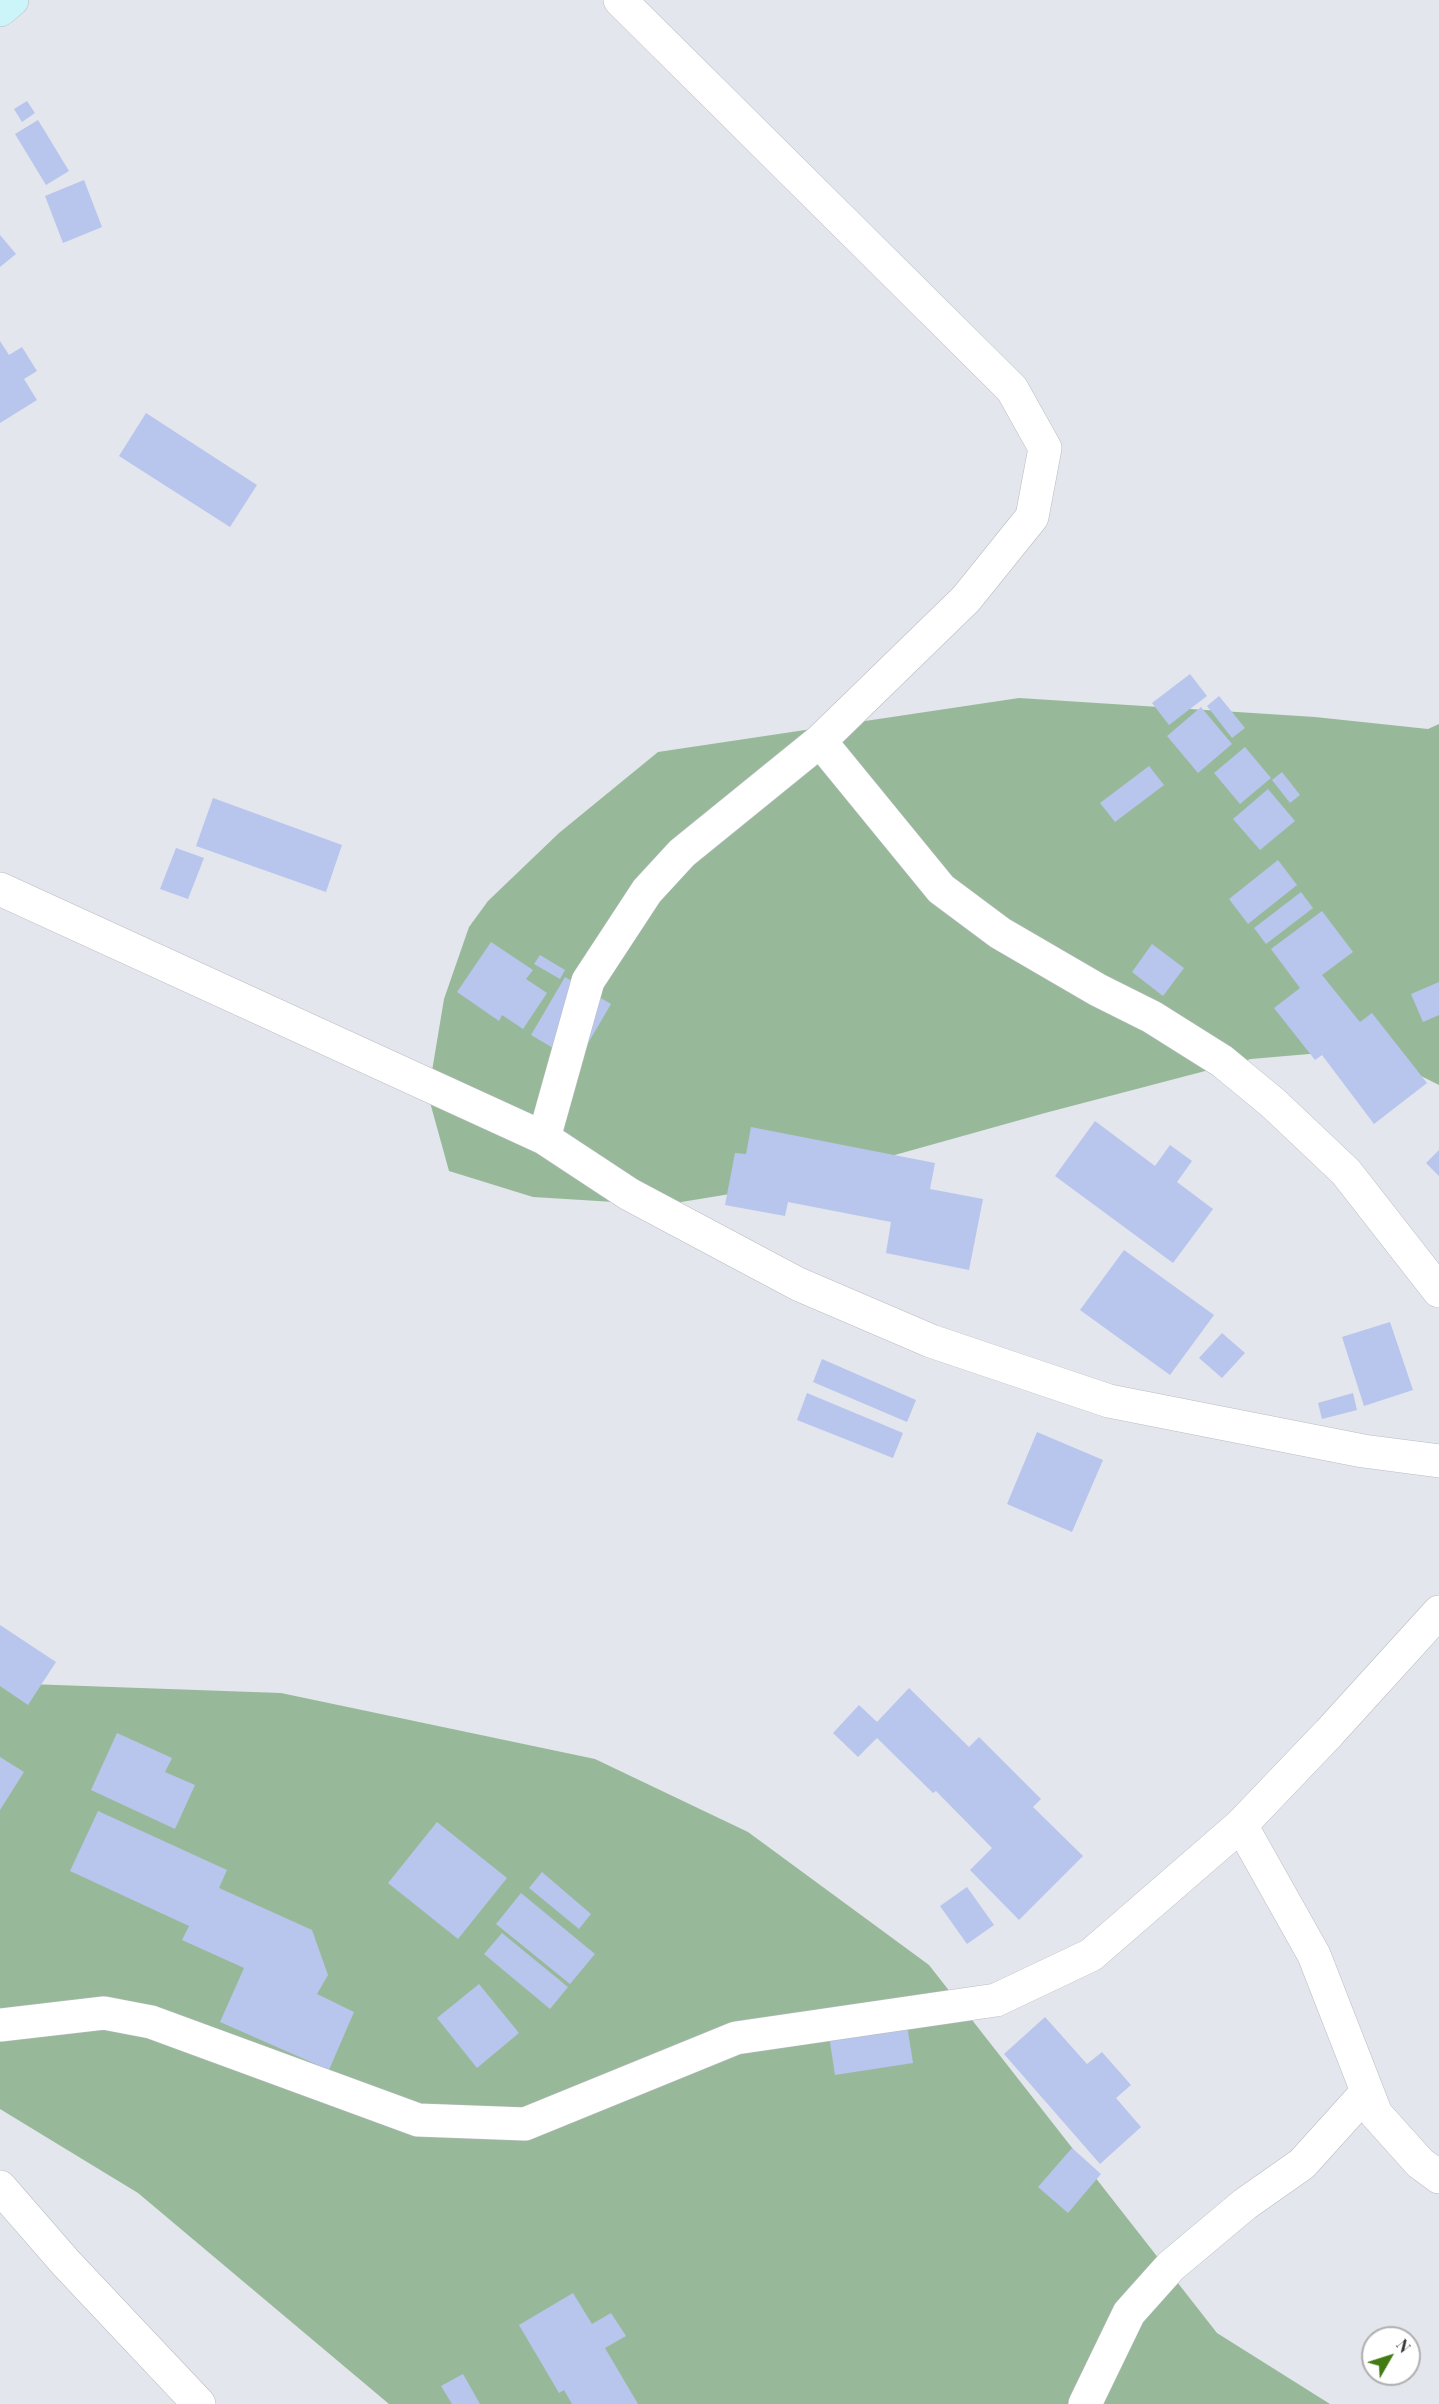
<!DOCTYPE html>
<html>
<head>
<meta charset="utf-8">
<style>
  body { margin:0 }
  #map { position:relative; width:1439px; height:2404px; overflow:hidden; background:#e3e6ed; font-family:"Playfair Display",serif }
  canvas { display:block }
  .north { position:absolute; left:1361px; top:2326px; width:60px; height:60px; box-sizing:border-box; background:#fff; border:2px solid #afafb0; border-radius:50%; rotate:51deg; font-size:16px; font-weight:700; line-height:24px; text-align:center; color:#36373a }
  .north::after { content:''; display:block; margin:auto; width:21px; height:27px; background:#427b13; clip-path:polygon(50% 0,100% 100%,50% 72%,0 100%) }
</style>
</head>
<body>
<div id="map">
<canvas width="1439" height="2404"></canvas>
<div class="north">N</div>
</div>
<script>
const ctx = document.querySelector('canvas').getContext('2d');
ctx.lineJoin = 'round';
function paint(path, color) { ctx.fillStyle = color; ctx.fill(path, 'evenodd'); }
const shape = rows => new Path2D(rows.map(r => 'M' + r).join(''));
function stroke(path, color, width, dash) { ctx.strokeStyle = color; ctx.lineWidth = width; ctx.lineCap = dash ? 'butt' : 'round'; ctx.setLineDash(dash || []); ctx.stroke(path); }
const forest = shape([
  [1019,698,1315,717,1428,729,1439,724,1439,1085,1367,1049,1251,1059,1045,1113,791,1184,663,1205,533,1197,449,1171,428,1095,444,999,469,927,488,901,559,833,658,752],
  [0,1683,281,1693,595,1759,748,1832,929,1965,1217,2333,1330,2404,389,2404,138,2193,0,2109]
]);
const building = shape([
  [27,101,35,113,22,122,14,109],
  [38,120,69,171,46,185,15,134],
  [84,180,102,227,63,243,45,196],
  [0,235,16,254,0,267],
  [0,341,9,355,22,347,37,371,24,379,37,400,0,423],
  [146,413,257,485,230,527,119,456],
  [1190,674,1207,696,1169,725,1152,703],
  [1219,696,1245,728,1232,738,1207,706],
  [1201,707,1232,744,1198,773,1167,736],
  [1245,747,1271,778,1240,804,1214,773],
  [1149,766,1164,785,1115,822,1100,803],
  [1282,772,1300,795,1290,803,1272,780],
  [1268,789,1295,821,1260,850,1233,819],
  [213,798,342,845,326,892,196,846],
  [176,848,204,858,188,899,160,889],
  [1278,860,1297,885,1248,924,1229,899],
  [1301,892,1313,908,1266,944,1254,928],
  [1322,911,1353,952,1322,975,1360,1022,1372,1013,1427,1083,1374,1124,1322,1055,1315,1060,1274,1008,1300,988,1271,949],
  [491,942,533,970,526,979,547,993,523,1029,502,1015,499,1021,457,992],
  [1152,944,1184,968,1163,996,1132,972],
  [540,955,565,970,560,979,534,964],
  [565,977,611,1004,577,1062,531,1035],
  [1439,982,1439,1015,1423,1022,1411,994],
  [1095,1121,1155,1166,1170,1145,1192,1161,1177,1182,1213,1209,1173,1263,1055,1176],
  [751,1127,935,1163,930,1189,983,1199,969,1270,886,1253,891,1222,788,1202,785,1216,725,1205,735,1153,746,1154],
  [1439,1150,1439,1176,1426,1163],
  [1124,1250,1214,1315,1170,1375,1080,1310],
  [1390,1322,1413,1390,1364,1406,1342,1337],
  [1222,1333,1245,1353,1222,1378,1199,1358],
  [822,1359,916,1400,907,1422,813,1382],
  [807,1393,903,1433,893,1458,797,1420],
  [1353,1393,1357,1410,1322,1419,1318,1403],
  [1037,1432,1103,1460,1072,1532,1007,1504],
  [0,1625,56,1662,28,1705,0,1686],
  [909,1688,969,1747,979,1737,1041,1799,1033,1807,1083,1856,1019,1920,970,1870,992,1848,936,1791,933,1793,877,1738,858,1757,833,1733,859,1705,877,1722],
  [117,1733,172,1758,165,1772,195,1785,175,1829,91,1790],
  [0,1757,24,1772,0,1810],
  [98,1811,227,1870,219,1888,312,1930,328,1975,317,1994,354,2012,329,2070,220,2022,244,1968,182,1940,189,1926,70,1871],
  [437,1822,507,1878,458,1939,388,1883],
  [542,1872,591,1914,579,1929,529,1888],
  [967,1887,994,1925,967,1944,940,1906],
  [521,1893,595,1954,570,1984,496,1924],
  [502,1933,568,1987,550,2009,484,1954],
  [479,1984,519,2033,477,2068,437,2018],
  [1045,2017,1087,2064,1102,2052,1131,2085,1116,2098,1141,2127,1100,2164,1004,2054],
  [907,2025,913,2063,835,2075,829,2036],
  [1072,2148,1101,2174,1068,2213,1038,2187],
  [573,2293,592,2324,611,2313,626,2336,605,2348,638,2404,572,2404,564,2390,559,2393,519,2325],
  [463,2374,480,2404,452,2404,441,2386]
]);
const street = shape([
  [820,741,941,889,1000,933,1098,990,1152,1017,1222,1061,1273,1103,1346,1172,1439,1291],
  [0,889,544,1138,629,1194,798,1284,931,1341,1109,1401,1363,1451,1439,1461],
  [544,1138,588,981,647,891,682,853,820,741,966,599,1032,517,1045,448,1012,389,620,0],
  [1241,1825,1314,1955,1376,2114,1420,2163,1439,2177],
  [0,2025,104,2013,151,2022,418,2120,525,2124,736,2038,996,2000,1091,1955,1241,1825,1329,1733,1439,1612],
  [0,2187,66,2263,199,2404],
  [1085,2404,1129,2313,1171,2266,1245,2204,1302,2164,1367,2092]
]);
const secondary = shape([
  [0,10,12,0]
]);
paint(forest, '#98b999');
paint(building, '#b8c5ed');
stroke(street, '#b9bcc3', 34);
stroke(secondary, '#b9bcc3', 34);
stroke(street, '#fff', 33);
stroke(secondary, '#ccf5fa', 33);
</script>
</body>
</html>
